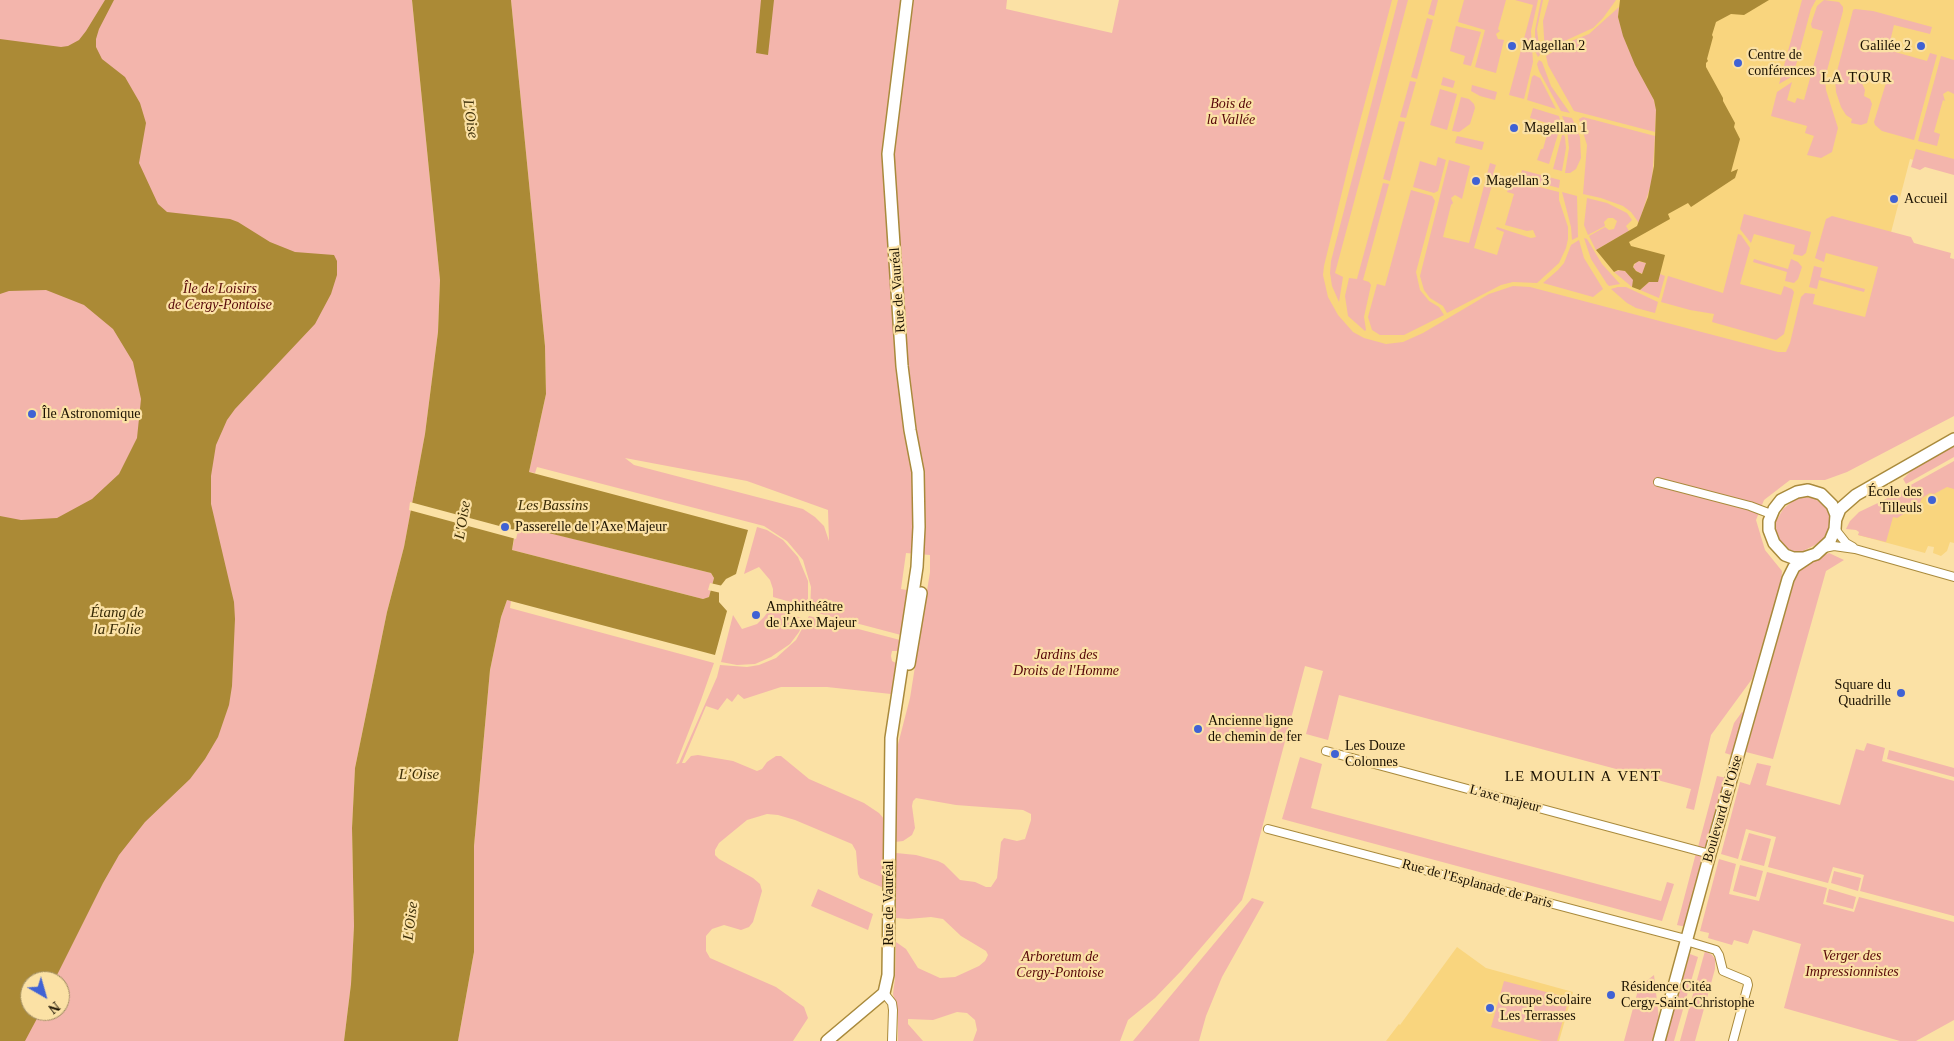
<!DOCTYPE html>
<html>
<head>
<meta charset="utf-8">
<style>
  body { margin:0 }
  #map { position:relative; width:1954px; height:1041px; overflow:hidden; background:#fbe1a5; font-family:Georgia,serif }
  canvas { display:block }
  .north { position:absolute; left:20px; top:971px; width:50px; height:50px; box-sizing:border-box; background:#fbe1a5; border:1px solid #a18e63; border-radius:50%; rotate:142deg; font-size:14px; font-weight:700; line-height:20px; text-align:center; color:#1a1100 }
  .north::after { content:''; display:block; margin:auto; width:18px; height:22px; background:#4062d4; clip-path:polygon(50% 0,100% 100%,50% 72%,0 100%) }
</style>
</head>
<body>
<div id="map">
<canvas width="1954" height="1041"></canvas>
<div class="north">N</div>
</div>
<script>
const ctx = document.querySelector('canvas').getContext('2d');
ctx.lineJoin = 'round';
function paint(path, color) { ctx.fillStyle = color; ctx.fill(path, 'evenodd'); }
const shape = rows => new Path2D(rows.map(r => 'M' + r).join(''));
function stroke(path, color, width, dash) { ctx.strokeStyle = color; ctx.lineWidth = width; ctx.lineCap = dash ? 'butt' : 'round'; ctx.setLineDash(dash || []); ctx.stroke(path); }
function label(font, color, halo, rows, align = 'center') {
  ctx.font = font + ' Georgia,serif'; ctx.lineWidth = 4.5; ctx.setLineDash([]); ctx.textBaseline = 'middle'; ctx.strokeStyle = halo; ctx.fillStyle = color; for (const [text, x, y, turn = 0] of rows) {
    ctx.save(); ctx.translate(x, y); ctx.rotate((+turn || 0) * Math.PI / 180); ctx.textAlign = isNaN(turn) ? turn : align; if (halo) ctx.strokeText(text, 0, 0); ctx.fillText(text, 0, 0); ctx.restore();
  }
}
const built = shape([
  [1378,0,1954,0,1954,171,1910,159,1888,244,1954,395,1281,351],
  [1954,475,1954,543,1950,542,1947,551,1941,556,1933,553,1934,547,1928,546,1925,553,1858,535],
  [1457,947,1486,968,1573,992,1559,1041,1386,1041,1399,1024,1400,1025]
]);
const green = shape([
  [0,0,412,0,440,280,438,332,425,434,404,547,387,612,355,768,352,828,354,926,351,984,344,1041,0,1041],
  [30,981,60,981,60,1011,30,1011],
  [511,0,1007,0,1006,9,1112,33,1119,0,1392,0,1351,155,1324,266,1323,275,1328,297,1338,315,1353,332,1364,338,1386,344,1403,342,1423,333,1489,294,1513,286,1530,287,1778,352,1786,352,1790,343,1801,297,1805,293,1815,294,1813,304,1865,317,1878,267,1826,253,1824,262,1815,258,1826,219,1832,216,1911,237,1914,243,1951,253,1950,258,1954,259,1954,416,1847,472,1825,480,1790,480,1764,500,1756,520,1765,550,1782,571,1781,586,1752,679,1711,735,1694,810,1686,808,1691,789,1339,695,1328,740,1306,734,1323,671,1305,666,1249,877,1242,900,1181,971,1155,998,1128,1020,1120,1041,973,1041,977,1030,975,1020,967,1013,957,1012,933,1020,908,1019,908,1024,923,1041,898,1041,898,1013,893,994,895,978,896,942,906,949,918,968,940,978,955,977,979,966,985,961,988,955,986,951,961,936,943,919,931,917,908,919,896,918,896,853,916,855,938,861,944,864,960,880,975,882,986,887,991,887,997,878,1001,842,1004,838,1017,841,1025,839,1031,820,1031,814,1023,810,956,805,916,798,913,801,912,806,915,828,912,835,903,841,895,842,896,752,910,698,930,572,930,555,906,553,901,589,907,590,901,635,810,611,811,587,803,560,787,541,764,526,537,467,535,473,529,472,546,394,545,346],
  [625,458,747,481,828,510,829,541,824,526,815,517,803,509,634,465],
  [1398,0,1408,0,1335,273,1343,277,1339,302,1332,286,1330,273,1331,261],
  [1432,0,1438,0,1434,16,1428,14],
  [1464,0,1506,0,1498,29,1500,31,1496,34,1498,39,1504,40,1496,73,1475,67,1485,30,1458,22],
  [1515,0,1538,0,1531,31,1533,62,1524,99,1509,95,1533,5],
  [1541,0,1543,0,1537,29,1540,55,1538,57,1535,51,1535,30],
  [1549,0,1616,0,1603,18,1593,28,1558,44,1545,53,1543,21],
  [1802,0,1816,0,1811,9,1793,76,1779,84],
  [1824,0,1839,2,1843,7,1843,11,1825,78,1826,90,1838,128,1832,152,1821,158,1807,155,1814,136,1805,133,1807,126,1771,116,1777,92,1792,82,1787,100,1795,103,1797,98,1804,100,1823,31,1812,28,1811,24,1817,6],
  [1619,7,1618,17,1628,48,1654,100,1656,110,1655,132,1574,111,1548,65,1546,56,1569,42,1589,34],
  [1855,9,1873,11,1932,27,1930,34,1894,25,1888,50,1927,61,1930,53,1937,55,1914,140,1882,131,1875,125,1874,122,1886,83,1880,81,1877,75,1874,73,1865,74,1861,81,1865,90,1864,96,1870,99,1872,104,1867,123,1861,125,1851,123,1852,119,1846,115,1841,107,1836,92,1835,79,1853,10],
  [1427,18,1433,20,1417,79,1411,77],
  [1456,26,1481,32,1471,66,1463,64,1465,56,1450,51],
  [1941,56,1954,60,1954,94,1948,91,1943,94,1945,101,1943,100,1934,132,1940,134,1937,146,1918,141],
  [1539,60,1542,62,1551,86,1570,113,1561,111,1539,71,1537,64],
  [1534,75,1540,78,1556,109,1527,100,1532,77],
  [1443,77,1455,81,1453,88,1441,85],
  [1410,81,1416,82,1406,118,1400,117],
  [1472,85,1497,92,1495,100,1480,96,1471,91],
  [1440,89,1457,94,1447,130,1430,125],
  [1461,97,1469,99,1474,104,1475,108,1470,124,1459,132,1452,131],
  [1533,108,1559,116,1563,132,1558,134,1549,164,1537,160,1541,149,1543,149,1550,124,1530,118],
  [1562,116,1572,118,1580,137,1581,158,1576,169,1570,173,1565,173,1569,148,1567,128],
  [1583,117,1655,136,1652,181,1639,223,1631,212,1623,206,1601,198,1583,194,1587,145,1579,119],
  [1399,121,1405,122,1390,181,1383,179],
  [1562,135,1564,135,1565,137,1566,148,1562,171,1553,169],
  [1457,136,1484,142,1482,150,1455,143],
  [1916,149,1954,159,1954,175,1925,167,1920,170,1911,167],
  [1438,157,1446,160,1438,191,1434,193,1413,187,1420,161,1436,166],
  [1449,160,1470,166,1462,199,1455,195,1451,198,1453,203,1451,205,1443,237,1469,243,1490,163,1496,165,1493,174,1502,176,1499,187,1492,185,1474,248,1497,255,1504,232,1496,229,1497,227,1531,238,1536,237,1533,230,1527,231,1505,225,1514,194,1507,192,1512,180,1559,192,1559,200,1568,227,1568,239,1566,248,1559,263,1537,283,1513,282,1501,285,1447,313,1443,306,1430,298,1424,290,1420,276],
  [1522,170,1560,180,1559,188,1520,178],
  [1383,183,1389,184,1363,280,1369,282,1371,285,1364,317,1366,330,1365,331,1348,316,1345,296,1349,278,1357,279],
  [1411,190,1432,196,1435,201,1416,272,1420,290,1429,301,1439,307,1444,315,1404,335,1380,335,1372,330,1368,317,1377,284,1385,286],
  [1562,192,1577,196,1578,237,1572,240,1571,227],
  [1587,198,1607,203,1627,213,1632,220,1626,226,1629,231,1596,250,1589,236,1605,227,1609,230,1614,229,1617,221,1613,218,1608,218,1604,222,1605,226,1588,235,1584,225],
  [1744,214,1811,232,1806,253,1802,256,1793,254,1795,245,1754,234,1751,243,1740,229],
  [1738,234,1741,235,1750,248,1740,284,1781,295,1784,286,1792,289,1794,292,1784,334,1776,340,1712,322,1714,314,1690,310,1661,302,1668,276,1723,293],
  [1584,238,1587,239,1602,264,1620,284,1609,286,1607,284,1591,259],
  [1579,240,1584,258,1603,289,1593,297,1543,283,1558,270,1564,263,1571,245],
  [1754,259,1788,269,1791,259,1798,262,1802,267,1798,279,1794,283,1785,281,1787,272,1753,262],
  [1637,261,1646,263,1643,274,1636,271,1633,267],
  [1814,266,1822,268,1820,277,1865,289,1864,292,1819,280,1817,289,1809,287],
  [1621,270,1625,271,1632,278,1634,281,1632,287,1614,272],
  [1660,274,1665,276,1659,298,1640,290,1649,282,1658,281],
  [1618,287,1626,287,1658,302,1655,313,1636,308,1627,303,1611,289],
  [1954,445,1954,457,1906,484,1903,479,1914,468],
  [1954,461,1954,489,1947,487,1934,494,1930,493,1922,498,1919,505,1897,518,1893,517,1886,542,1858,535,1859,532,1856,530,1846,529,1850,521,1859,512,1882,501],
  [1803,497,1814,498,1824,505,1830,514,1829,525,1827,534,1819,543,1801,552,1794,552,1786,548,1779,541,1774,525,1783,509,1793,501],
  [517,525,711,573,714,578,709,597,703,599,512,550],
  [757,527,767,530,783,540,798,557,808,581,808,607,773,597,773,589,770,580,759,567,744,574],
  [1829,553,1844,560,1826,571,1773,759,1746,752,1796,575,1799,569,1809,562],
  [507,600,511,601,510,608,714,663,701,700,676,764,679,763,717,677,720,665,747,667,759,665,776,658,796,640,809,616,900,640,898,651,892,651,891,656,892,661,896,663,891,694,827,687,781,687,744,699,738,694,732,702,727,698,718,710,706,706,682,763,685,763,691,756,698,755,733,761,757,771,762,769,767,762,776,756,781,756,809,779,864,803,879,813,885,820,884,888,860,878,858,874,856,851,852,844,795,820,778,815,767,814,747,820,719,843,715,850,715,855,719,859,753,878,760,884,762,891,753,922,749,927,741,930,724,925,712,929,706,936,706,951,710,958,776,987,804,1007,808,1018,793,1041,458,1041,474,952,474,846,490,670,501,617],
  [770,609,805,619,799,632,790,644,771,657,755,664,737,665,721,662,733,615,742,629,757,624,764,617],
  [1742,712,1745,713,1734,756,1725,753,1734,723],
  [1867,743,1885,748,1882,761,1954,781,1954,916,1860,891,1864,875,1833,867,1828,883,1768,867,1776,837,1746,829,1738,859,1721,854,1740,782,1750,785,1757,763,1771,766,1766,785,1840,805,1856,749,1864,751],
  [1889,750,1954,768,1954,777,1887,759],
  [1300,757,1322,764,1311,808,1661,901,1667,882,1674,884,1662,921,1282,819],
  [1717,776,1727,778,1707,850,1698,847],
  [1749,833,1771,839,1764,866,1741,860],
  [1696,853,1706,856,1686,927,1677,925],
  [1719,859,1736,864,1729,894,1759,901,1767,872,1827,888,1823,904,1854,912,1859,897,1954,922,1954,1020,1916,1041,1900,1041,1784,1008,1801,944,1753,930,1748,944,1734,940,1732,945,1708,938,1709,933,1700,931],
  [1740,865,1763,871,1756,897,1733,891],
  [1834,871,1861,878,1858,891,1831,883],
  [818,889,873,914,868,930,811,906],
  [1829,889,1856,897,1853,909,1826,902],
  [1252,898,1264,902,1222,977,1206,1016,1199,1041,1133,1041],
  [1705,951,1712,955,1715,959,1715,969,1695,1041,1680,1041],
  [1690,954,1698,957,1674,1041,1665,1041],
  [1654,975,1659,1019,1654,1041,1624,1041,1638,990,1640,986],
  [1504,981,1569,998,1557,1041,1542,1041,1491,1027]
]);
const water = shape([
  [105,0,114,0,99,29,96,39,96,47,102,59,125,77,140,103,146,123,139,163,158,204,167,212,230,219,238,222,270,242,295,252,334,255,337,261,337,275,331,294,315,324,235,409,227,420,216,445,211,476,211,504,234,602,235,619,232,686,229,705,218,737,205,759,190,779,145,822,119,855,103,883,54,981,30,981,30,1011,41,1011,25,1041,0,1041,0,516,21,520,57,518,92,499,119,474,137,438,141,399,133,362,113,329,84,305,46,290,9,291,0,294,0,39,61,47,68,46,79,40,86,31],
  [412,0,511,0,545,346,546,394,529,472,748,530,736,574,726,579,719,588,719,602,727,611,715,655,507,600,501,617,490,670,474,846,474,952,458,1041,344,1041,351,984,354,926,352,828,355,768,387,612,404,547,425,434,438,332,440,280],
  [516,525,711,573,714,578,709,597,703,599,512,550],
  [761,0,774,0,768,55,756,53],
  [1620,0,1769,0,1744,15,1731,14,1716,22,1712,35,1713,37,1707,59,1708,61,1706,63,1706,67,1723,98,1723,101,1735,123,1734,127,1740,139,1731,172,1738,169,1735,178,1691,207,1688,203,1668,214,1670,219,1629,242,1631,246,1665,255,1658,282,1649,282,1640,290,1632,287,1633,280,1625,271,1618,270,1614,272,1596,250,1637,226,1648,197,1654,166,1656,110,1654,100,1635,65,1623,36,1618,17],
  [1639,261,1646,263,1642,274,1636,271,1633,267,1634,264]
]);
const pier = shape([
  [410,502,518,531,516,539,409,510],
  [710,583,723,586,721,593,708,590]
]);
const street = shape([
  [1658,482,1750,506,1771,514],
  [1835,529,1846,543,1853,547],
  [1824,548,1834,546,1855,549,1954,577],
  [1326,751,1710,854],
  [1268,829,1686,939],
  [1686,941,1716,950,1719,955,1723,971,1747,981,1748,985,1733,1041],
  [884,993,892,1003,893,1010,892,1041]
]);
const secondary = shape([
  [1808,490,1821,494,1832,505,1836,515,1835,529,1830,541,1816,554,1804,558,1793,558,1785,555,1774,543,1769,530,1769,521,1774,509,1781,500,1797,492,1808,490],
  [1836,519,1840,509,1856,495,1954,439],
  [909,664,921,593],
  [827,1041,884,993,888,975,891,738,917,567,919,527,918,472,910,430,902,366,888,154,907,0],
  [1659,1041,1710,854,1788,579,1794,567,1809,557]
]);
const markers = [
  [1512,46,5,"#4062d4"],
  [1921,46,5,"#4062d4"],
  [1738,63,5,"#4062d4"],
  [1514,128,5,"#4062d4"],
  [1476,181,5,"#4062d4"],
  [1894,199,5,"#4062d4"],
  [32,414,5,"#4062d4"],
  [1932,500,5,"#4062d4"],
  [505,527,5,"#4062d4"],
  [756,615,5,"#4062d4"],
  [1901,693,5,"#4062d4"],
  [1198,729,5,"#4062d4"],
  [1335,754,5,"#4062d4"],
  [1611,995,5,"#4062d4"],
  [1490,1008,5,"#4062d4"]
];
const poiNames = [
  ["Magellan 2",1522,46],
  ["Galilée 2",1911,46,"right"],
  ["Centre de",1748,55],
  ["conférences",1748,71],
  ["Magellan 1",1524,128],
  ["Magellan 3",1486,181],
  ["Accueil",1904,199],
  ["Île Astronomique",42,414],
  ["École des",1922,492,"right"],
  ["Tilleuls",1922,508,"right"],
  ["Passerelle de l’Axe Majeur",515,527],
  ["Amphithéâtre",766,607],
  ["de l'Axe Majeur",766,623],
  ["Square du",1891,685,"right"],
  ["Quadrille",1891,701,"right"],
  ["Ancienne ligne",1208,721],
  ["de chemin de fer",1208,737],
  ["Les Douze",1345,746],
  ["Colonnes",1345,762],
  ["Résidence Citéa",1621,987],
  ["Cergy-Saint-Christophe",1621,1003],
  ["Groupe Scolaire",1500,1000],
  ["Les Terrasses",1500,1016]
];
const parkNames = [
  ["Bois de",1231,104],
  ["la Vallée",1231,120],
  ["Île de Loisirs",220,289],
  ["de Cergy-Pontoise",220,305],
  ["Jardins des",1066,655],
  ["Droits de l'Homme",1066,671],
  ["Verger des",1852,956],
  ["Impressionnistes",1852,972],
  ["Arboretum de",1060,957],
  ["Cergy‐Pontoise",1060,973]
];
const streetNames = [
  ["Rue de Vauréal",898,290,-94],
  ["L'axe majeur",1505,799,15],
  ["Boulevard de l'Oise",1723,809,-74],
  ["Rue de l'Esplanade de Paris",1477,884,15],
  ["Rue de Vauréal",889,903,-90]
];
const neighbourhoodNames = [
  ["LA TOUR",1857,78],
  ["LE MOULIN A VENT",1583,777]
];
const waterNames = [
  ["L'Oise",470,119,82],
  ["Les Bassins",553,506],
  ["L'Oise",463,520,-81],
  ["Étang de",117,613],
  ["la Folie",117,630],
  ["L’Oise",419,775],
  ["L'Oise",411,921,-83]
];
paint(built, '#f9d57e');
paint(green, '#f3b5ac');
paint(water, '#ab8a36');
paint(pier, '#fbe1a5');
stroke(street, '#a98a3c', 10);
stroke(secondary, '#a98a3c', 14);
stroke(street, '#fff', 8);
stroke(secondary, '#fff', 11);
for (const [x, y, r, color] of markers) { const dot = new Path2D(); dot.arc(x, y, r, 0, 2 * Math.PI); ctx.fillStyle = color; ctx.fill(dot); stroke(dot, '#fbe1a5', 2); }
label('14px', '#1a1100', '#fbe1a5', poiNames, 'left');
label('italic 14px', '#560607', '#fbe1a5', parkNames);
label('14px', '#1a1100', '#fbe1a5', streetNames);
ctx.letterSpacing = '1px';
label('15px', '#1a1100', '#fbe1a5', neighbourhoodNames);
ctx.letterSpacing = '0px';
label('italic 15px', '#3a2c06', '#fbe1a5', waterNames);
</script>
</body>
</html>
